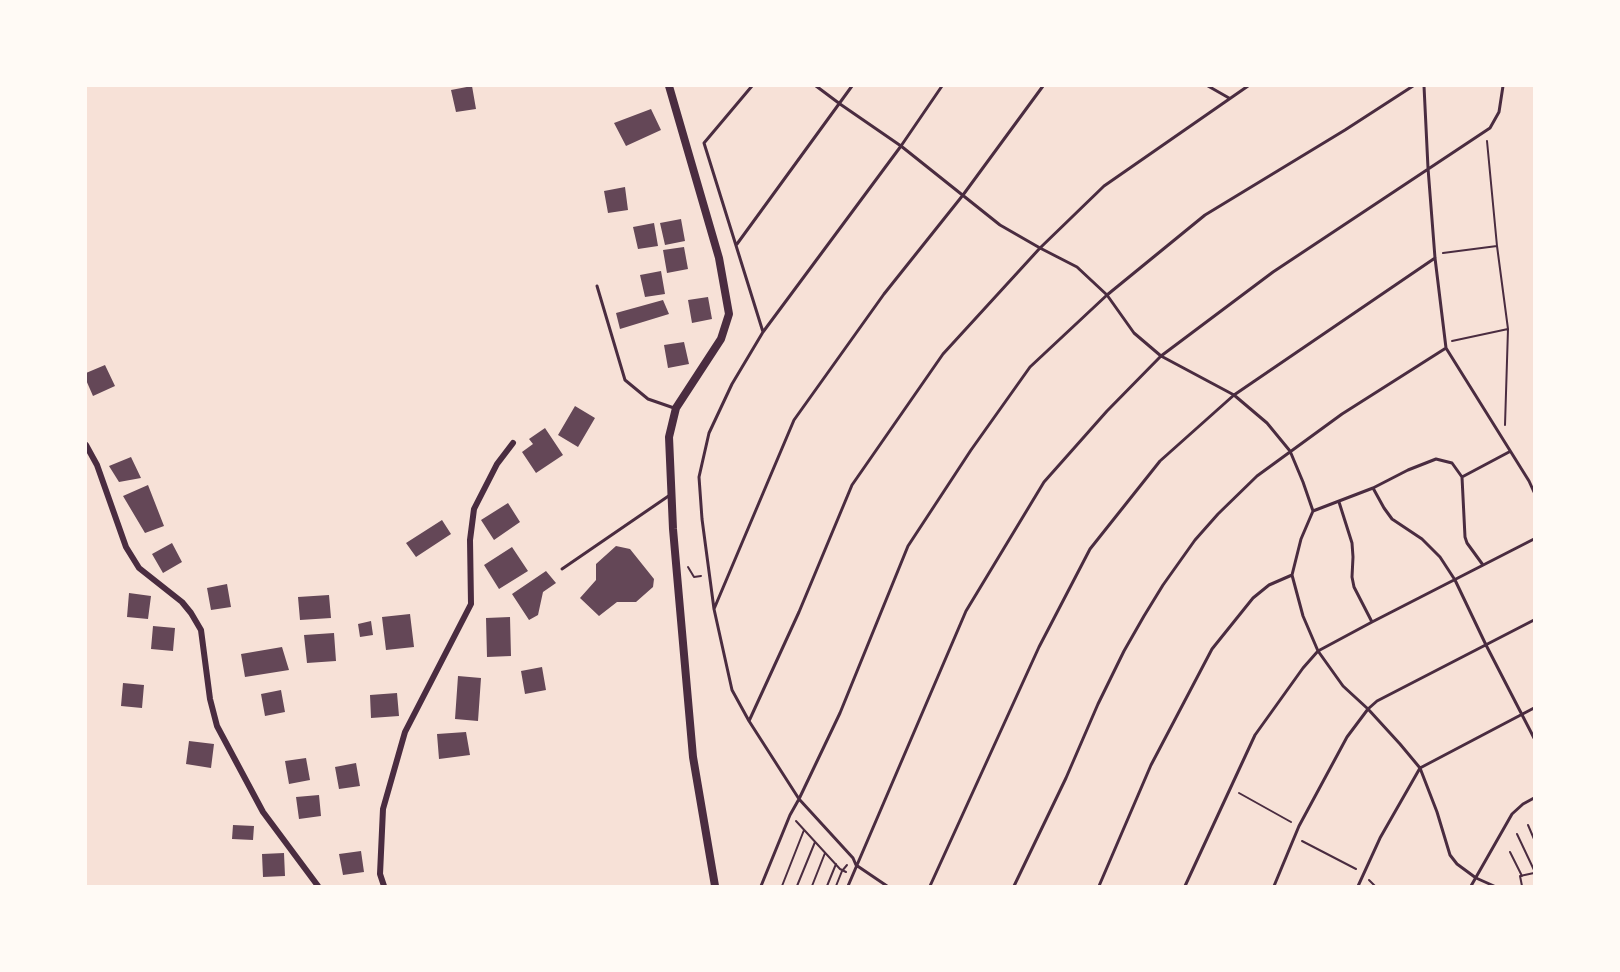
<!DOCTYPE html>
<html>
<head>
<meta charset="utf-8">
<style>
  body { margin:0 }
  #map { position:relative; width:1620px; height:972px; overflow:hidden; background:#f7e1d7; font-family:Inter,sans-serif }
  canvas { display:block }
  .frame { position:absolute; inset:0; border:87px solid #fffaf5; pointer-events:none }
</style>
</head>
<body>
<div id="map">
<canvas width="1620" height="972"></canvas>
<div class="frame"></div>
</div>
<script>
const ctx = document.querySelector('canvas').getContext('2d');
ctx.lineJoin = 'round';
function paint(path, color) { ctx.fillStyle = color; ctx.fill(path, 'evenodd'); }
const shape = rows => new Path2D(rows.map(r => 'M' + r).join(''));
function stroke(path, color, width, dash) { ctx.strokeStyle = color; ctx.lineWidth = width; ctx.lineCap = dash ? 'butt' : 'round'; ctx.setLineDash(dash || []); ctx.stroke(path); }
const building = shape([
  [472,86,476,109,456,112,451,90],
  [651,109,661,130,626,146,614,123],
  [625,187,628,210,608,213,604,191],
  [681,219,685,241,665,245,660,223],
  [654,223,658,246,638,249,633,227],
  [684,247,688,269,667,273,663,250],
  [661,271,665,294,645,297,640,275],
  [708,297,712,319,692,323,688,300],
  [663,300,669,314,620,329,616,313],
  [684,342,689,364,668,368,664,345],
  [105,365,115,386,93,396,86,380,86,373],
  [575,406,595,418,578,447,558,435],
  [545,428,563,455,536,473,522,452,533,444,529,439],
  [131,457,141,478,119,482,109,466],
  [148,485,164,526,145,533,123,496],
  [508,503,520,522,494,540,481,520],
  [442,520,451,534,416,557,406,543],
  [172,543,182,562,163,573,152,554],
  [616,546,630,549,654,579,653,587,636,602,617,602,599,616,580,598,596,580,596,564],
  [512,547,528,571,499,589,484,565],
  [546,571,556,583,543,592,538,615,529,620,512,594],
  [227,584,231,607,211,610,207,588],
  [129,593,151,596,148,619,127,617],
  [329,595,331,618,300,620,298,597],
  [410,614,414,647,386,650,382,617],
  [510,617,511,656,487,657,486,618],
  [371,621,373,635,360,637,358,624],
  [153,626,175,628,173,651,151,649],
  [334,633,336,661,307,663,304,635],
  [282,647,289,670,245,677,241,654],
  [542,667,546,690,525,694,521,671],
  [458,676,481,678,478,721,455,719],
  [123,683,144,685,142,708,121,706],
  [281,690,285,712,265,716,261,694],
  [397,693,399,716,371,718,370,695],
  [466,732,470,755,439,759,437,734],
  [189,741,214,744,211,768,186,764],
  [306,758,310,780,289,784,285,761],
  [356,763,360,786,339,789,335,767],
  [319,795,321,816,299,819,296,797],
  [233,825,254,826,253,840,232,839],
  [361,851,364,872,343,875,339,854],
  [284,853,285,876,263,877,262,854]
]);
const path = shape([
  [1487,141,1497,246,1508,329,1505,425],
  [1443,253,1497,246],
  [1452,341,1508,329],
  [688,567,694,577,701,576],
  [1239,793,1291,822],
  [796,821,840,869,846,872],
  [1528,825,1534,839],
  [1517,834,1534,870],
  [1302,841,1356,869],
  [1510,852,1522,876],
  [1369,880,1375,886],
  [782,886,804,830],
  [797,886,815,842],
  [812,886,825,853],
  [827,886,836,864],
  [836,886,842,871,847,865],
  [1522,886,1520,876,1534,873]
]);
const service = shape([
  [752,86,704,143,763,332,732,384,709,433,699,477,702,519,714,609,732,690,749,721,799,799,853,858,856,865,887,886],
  [816,86,840,104,901,146,1000,225,1040,248,1077,267,1107,295,1134,333,1161,356,1234,395,1267,423,1290,451,1303,482,1313,511,1301,539,1292,575,1303,616,1318,651,1343,686,1368,709,1400,744,1420,768,1437,812,1450,855,1457,864,1476,878,1494,886],
  [1208,86,1229,98],
  [1424,86,1428,168,1435,258,1446,348,1529,481,1534,492],
  [737,244,852,86],
  [597,286,625,380,648,399,674,408],
  [763,332,901,146,942,86],
  [1462,477,1465,537,1467,543,1483,565],
  [1373,488,1384,508,1392,519,1422,539,1440,557,1455,580,1486,645,1534,738],
  [1339,502,1352,543,1353,557,1352,577,1354,587,1372,622],
  [1313,511,1373,488,1408,470,1436,459,1452,463,1462,477,1509,452],
  [562,569,670,495],
  [714,609,794,420,884,294,963,195,1043,86],
  [749,721,799,612,852,485,943,354,1040,248,1104,186,1248,86],
  [761,886,790,815,799,799,840,713,908,546,971,450,1030,367,1107,295,1205,215,1345,130,1413,86],
  [848,886,966,611,1044,482,1107,411,1161,356,1273,272,1490,128,1499,112,1503,86],
  [930,886,1039,647,1090,549,1160,461,1234,395,1435,258],
  [1014,886,1066,778,1098,704,1124,651,1144,616,1163,585,1195,540,1218,514,1257,476,1342,414,1446,348],
  [1099,886,1151,765,1212,649,1253,598,1269,585,1292,575],
  [1185,886,1255,735,1303,668,1318,651,1372,622,1534,539],
  [1274,886,1299,826,1347,737,1368,709,1377,701,1534,620],
  [1358,886,1380,838,1420,768,1534,708],
  [1471,886,1512,814,1523,804,1534,798]
]);
const minor = shape([
  [86,445,97,465,126,547,139,568,182,602,191,613,201,630,210,699,217,726,263,812,318,886],
  [384,886,380,874,383,809,405,732,471,604,470,540,474,509,497,464,513,443]
]);
const tertiary = shape([
  [669,86,719,258,729,314,721,339,676,408,669,437,673,529,693,757,715,886]
]);
paint(building, '#644757');
stroke(path, '#4a2c40', 2);
stroke(service, '#4a2c40', 3);
stroke(minor, '#4a2c40', 6);
stroke(tertiary, '#4a2c40', 8);
</script>
</body>
</html>
